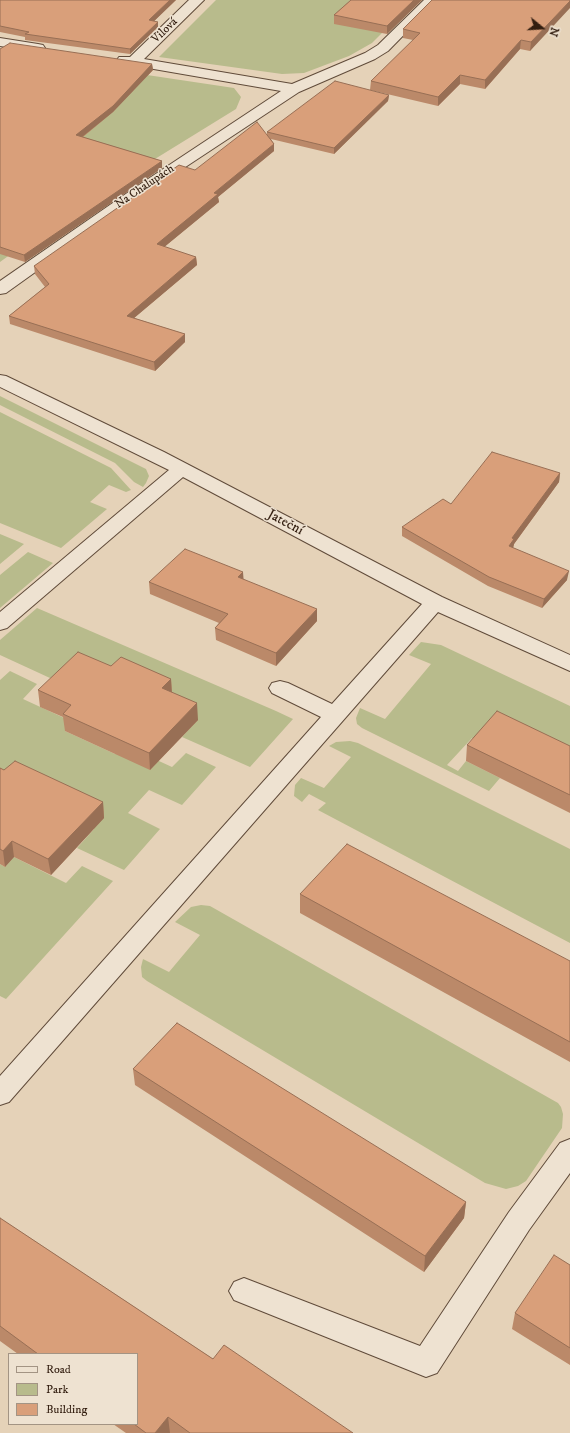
<!DOCTYPE html>
<html>
<head>
<meta charset="utf-8">
<style>
  body { margin:0 }
  #map { position:relative; width:570px; height:1433px; overflow:hidden; background:#e5d2b8; font-family:"IM FELL DW Pica",serif }
  canvas { display:block }
  .legend { position:absolute; left:8px; top:1353px; width:130px; height:72px; box-sizing:border-box; background:#eee2d1; border:1px solid #a39484; margin:0; padding:5px 7px; list-style:none; font-size:12px; color:#331e10 }
  .legend li { display:flex; align-items:center; gap:8px; height:20px }
  .legend b { width:20px; border:1px solid #a39484 }
  .north { position:absolute; left:522px; top:8px; width:40px; height:40px; -webkit-text-stroke:3px #eee2d1; paint-order:stroke; rotate:108deg; font-size:11px; font-weight:700; line-height:16px; text-align:center; color:#331e10 }
  .north::after { content:''; display:block; margin:auto; width:14px; height:18px; background:#331e10; clip-path:polygon(50% 0,100% 100%,50% 72%,0 100%) }
</style>
</head>
<body>
<div id="map">
<canvas width="570" height="1433"></canvas>
<ul class="legend">
<li><b style="height:5px;background:#eee2d1"></b>Road</li>
<li><b style="height:11px;background:#b8bb8c"></b>Park</li>
<li><b style="height:11px;background:#d99f7a"></b>Building</li>
</ul>
<div class="north">N</div>
</div>
<script>
const ctx = document.querySelector('canvas').getContext('2d');
ctx.lineJoin = 'round';
function paint(path, color) { ctx.fillStyle = color; ctx.fill(path, 'evenodd'); }
const shape = rows => new Path2D(rows.map(r => 'M' + r).join(''));
function stroke(path, color, width, dash) { ctx.strokeStyle = color; ctx.lineWidth = width; ctx.lineCap = dash ? 'butt' : 'round'; ctx.setLineDash(dash || []); ctx.stroke(path); }
function label(font, color, halo, rows, align = 'center') {
  ctx.font = font + ' "IM FELL DW Pica",serif'; ctx.lineWidth = 3; ctx.setLineDash([]); ctx.textBaseline = 'middle'; ctx.strokeStyle = halo; ctx.fillStyle = color; for (const [text, x, y, turn = 0] of rows) {
    ctx.save(); ctx.translate(x, y); ctx.rotate((+turn || 0) * Math.PI / 180); ctx.textAlign = isNaN(turn) ? turn : align; if (halo) ctx.strokeText(text, 0, 0); ctx.fillText(text, 0, 0); ctx.restore();
  }
}
const green = shape([
  [216,0,415,0,372,43,349,56,304,73,282,74,159,57],
  [0,53,234,88,241,97,236,109,69,212,0,262],
  [0,396,146,469,149,476,146,483,143,487,134,482,115,463,0,405],
  [0,412,111,468,131,490,126,492,109,485,90,502,107,509,61,548,0,523],
  [0,534,24,544,0,564],
  [28,552,53,563,0,608,0,575],
  [37,608,276,711,293,719,250,767,182,737,197,720,63,684,0,655,0,640],
  [421,642,441,645,570,706,570,763,472,738,447,765,458,771,466,761,500,778,489,791,362,728,357,724,356,718,360,708,385,719,431,664,409,655],
  [10,671,37,684,23,699,73,722,65,731,115,754,124,745,172,767,186,753,216,767,182,805,149,790,128,813,160,829,124,870,77,848,94,829,0,784,0,680],
  [350,741,358,743,570,849,570,943,318,810,326,803,309,794,302,802,294,796,295,785,301,778,324,788,351,757,329,746,336,742],
  [14,857,66,883,82,866,113,881,6,999,0,996,0,864,5,867],
  [201,905,210,906,558,1103,561,1107,563,1114,562,1128,526,1181,518,1186,506,1189,485,1183,147,981,142,977,141,967,143,959,169,972,200,935,175,922,191,907]
]);
const minor = shape([
  [189,0,204,0,144,59,292,84,365,53,378,45,424,0,438,0,388,51,375,59,299,92,143,195,6,293,0,294,0,281,133,189,281,91,119,63,117,60,119,57,130,57,189,0],
  [0,38,38,44,43,45,45,48,43,51,38,52,0,46,0,38],
  [0,375,6,376,164,452,442,597,570,655,570,671,438,612,9,1102,0,1105,0,1076,321,717,272,693,269,688,272,683,280,681,288,683,332,704,422,604,183,477,7,628,0,630,0,612,169,470,0,387,0,375],
  [570,1139,570,1173,529,1230,437,1373,426,1377,234,1300,229,1291,234,1282,244,1278,420,1346,509,1212,560,1143,570,1139]
]);
const wall = shape([
  [0,0,176,0,154,21,158,27,130,54,25,40,25,37,0,32],
  [351,0,422,0,387,34,334,24,334,15],
  [570,0,530,51,520,49,485,89,460,84,438,106,370,90,371,81,413,40,403,38,403,29],
  [0,49,152,64,153,70,113,112,83,137,162,161,162,168,25,262,0,254],
  [389,95,388,101,334,154,271,139,274,144,274,151,218,197,219,202,164,247,196,257,197,265,134,318,185,334,185,342,155,371,10,324,9,316,45,287,35,274,34,266,195,170,267,134,267,132],
  [560,473,559,482,514,544,513,548,567,580,542,608,488,586,402,536,402,527,451,504],
  [243,572,243,579,317,621,276,666,216,640,215,628,219,623,150,594,149,582],
  [111,666,171,679,172,693,198,720,150,770,65,731,63,717,40,707,38,690],
  [467,745,570,746,570,813,466,761],
  [0,768,4,770,103,802,104,818,51,875,14,857,5,867,0,864],
  [300,894,570,961,570,1062,300,913],
  [133,1069,466,1202,464,1218,424,1272,135,1085],
  [0,1218,213,1359,353,1433,126,1433,113,1424,137,1424,137,1354,18,1354,0,1341],
  [570,1265,570,1365,512,1329,515,1313]
]);
const shadedWall = shape([
  [170,0,176,0,149,26,149,20],
  [414,0,422,0,387,34,387,26],
  [570,1,570,8,530,51,531,42],
  [158,22,158,27,130,54,130,49],
  [521,40,520,49,485,89,485,80],
  [152,64,153,70,113,112,77,141,76,135],
  [460,75,460,84,438,106,438,97],
  [389,95,388,101,334,154,334,148],
  [274,144,274,151,218,197,219,202,157,253,157,244,214,193],
  [162,161,162,168,25,262,24,255],
  [196,257,197,265,127,324,127,316],
  [185,334,185,342,155,371,154,362],
  [560,473,559,482,514,544,513,548,509,546,512,538],
  [569,571,567,580,542,608,544,599],
  [243,572,244,585,238,577],
  [317,609,317,621,276,666,276,653],
  [171,679,172,696,162,688],
  [197,703,198,720,150,770,149,753],
  [103,802,104,818,51,875,48,859],
  [12,841,14,857,5,867,3,851],
  [466,1202,464,1218,424,1272,425,1256],
  [168,1417,170,1433,155,1433]
]);
const building = shape([
  [0,0,170,0,149,20,158,22,130,49,25,34,29,32,0,26,0,0],
  [351,0,414,0,387,26,334,15,351,0],
  [432,0,570,0,570,1,531,42,521,40,485,80,460,75,438,97,371,81,420,33,403,29,432,0],
  [10,43,152,64,113,106,76,135,162,161,24,255,0,247,0,49,10,43],
  [335,81,389,95,334,148,267,132,335,81],
  [257,122,274,144,214,193,218,194,157,244,196,257,127,316,185,334,154,362,9,316,49,284,34,266,179,165,195,170,257,122],
  [492,452,560,473,512,538,514,539,509,546,569,571,544,599,489,577,402,527,443,499,451,504,492,452],
  [185,549,243,572,238,577,317,609,276,653,215,628,228,614,149,582,185,549],
  [78,652,111,666,121,657,171,679,162,688,197,703,149,753,63,714,71,705,38,690,78,652],
  [497,711,570,746,570,795,467,745,497,711],
  [15,761,103,802,48,859,12,841,3,851,0,849,0,768,4,770,15,761],
  [347,844,570,961,570,1042,300,894,347,844],
  [177,1023,466,1202,425,1256,133,1069,177,1023],
  [0,1218,213,1359,224,1345,353,1433,190,1433,168,1417,155,1433,146,1433,134,1424,137,1424,137,1354,38,1354,0,1326,0,1218],
  [554,1255,570,1265,570,1348,515,1313,554,1255]
]);
const farStreetnames = [
  ["Vilová",165,31,-44],
  ["Na Chalupách",145,187,-34]
];
const streetNames = [
  ["Jateční",285,523,28]
];
paint(green, '#b8bb8c');
stroke(minor, '#604b3a', 2);
paint(minor, '#eee2d1');
paint(wall, '#bb8969');
paint(shadedWall, '#986f55');
paint(building, '#d99f7a');
stroke(building, '#986f55', 1);
label('12px', '#331e10', '#eee2d1', farStreetnames);
label('14px', '#331e10', '#eee2d1', streetNames);
</script>
</body>
</html>
